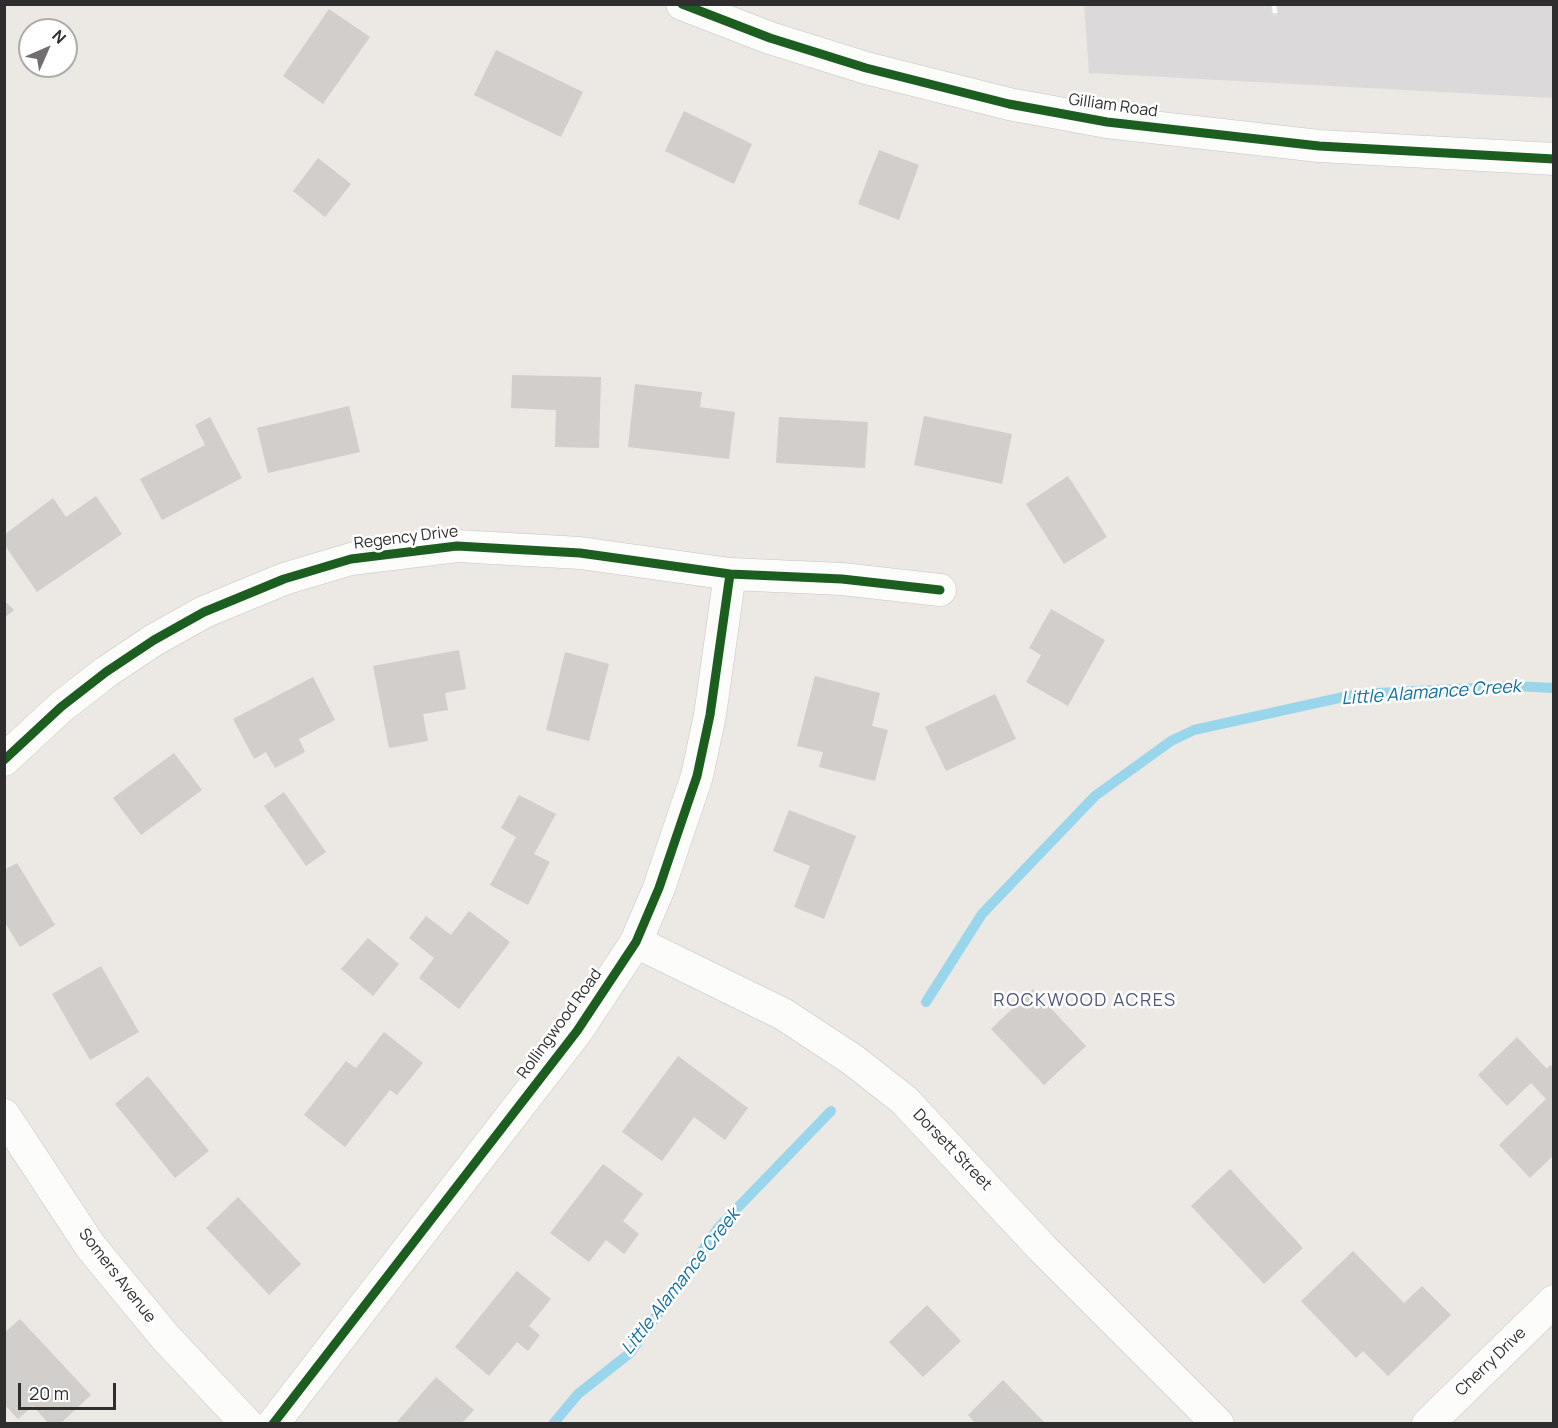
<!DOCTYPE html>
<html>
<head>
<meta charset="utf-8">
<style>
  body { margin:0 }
  #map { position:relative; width:1558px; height:1428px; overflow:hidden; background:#ece8e4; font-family:Manrope,sans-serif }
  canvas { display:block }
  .frame { position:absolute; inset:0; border:6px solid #2e2e2e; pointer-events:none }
  .north { position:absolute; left:18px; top:18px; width:60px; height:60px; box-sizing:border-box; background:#fff; border:2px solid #ababab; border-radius:50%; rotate:45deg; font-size:16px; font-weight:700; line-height:24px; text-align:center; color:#2e2e2e }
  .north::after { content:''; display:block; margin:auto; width:21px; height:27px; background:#706f6e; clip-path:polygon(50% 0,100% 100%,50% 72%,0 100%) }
  .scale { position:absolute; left:18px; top:1383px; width:98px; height:27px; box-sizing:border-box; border:3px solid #2e2e2e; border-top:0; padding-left:8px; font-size:18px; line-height:21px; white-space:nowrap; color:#2e2e2e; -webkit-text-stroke:4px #fff; paint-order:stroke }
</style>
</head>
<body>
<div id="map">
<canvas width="1558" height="1428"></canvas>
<div class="frame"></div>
<div class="north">N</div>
<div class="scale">20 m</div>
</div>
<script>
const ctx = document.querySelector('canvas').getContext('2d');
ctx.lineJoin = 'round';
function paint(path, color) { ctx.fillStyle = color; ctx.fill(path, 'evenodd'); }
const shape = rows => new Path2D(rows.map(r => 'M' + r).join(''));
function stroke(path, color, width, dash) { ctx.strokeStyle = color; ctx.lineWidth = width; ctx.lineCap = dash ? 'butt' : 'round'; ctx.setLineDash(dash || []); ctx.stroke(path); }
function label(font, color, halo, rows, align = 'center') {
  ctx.font = font + ' Manrope,sans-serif'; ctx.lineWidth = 5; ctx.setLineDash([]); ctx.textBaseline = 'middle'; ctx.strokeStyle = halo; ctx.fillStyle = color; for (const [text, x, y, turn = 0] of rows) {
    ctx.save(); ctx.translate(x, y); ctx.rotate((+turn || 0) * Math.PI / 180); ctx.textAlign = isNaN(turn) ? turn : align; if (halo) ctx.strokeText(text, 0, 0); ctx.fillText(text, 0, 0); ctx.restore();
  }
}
const industrial = shape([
  [1084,5,1553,5,1553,98,1089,73]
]);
const stream = shape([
  [926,1002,982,914,1095,796,1171,741,1194,730,1357,694,1513,686,1554,688],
  [553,1424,578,1394,630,1353,719,1227,831,1111]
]);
const building = shape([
  [329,9,370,37,323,104,283,76],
  [496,50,583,92,561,137,474,95],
  [684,111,752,144,734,184,665,151],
  [879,150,919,165,899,220,858,204],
  [318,158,351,184,325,217,293,191],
  [512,375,601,377,599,448,555,447,556,410,511,408],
  [635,384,702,392,700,407,735,412,729,459,628,447],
  [349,406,360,452,268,473,257,428],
  [924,416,1012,434,1002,484,914,465],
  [210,417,242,478,162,520,140,479,205,445,195,425],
  [779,417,868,422,865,468,776,463],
  [1068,476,1107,537,1064,564,1026,504],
  [96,496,122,534,37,592,4,544,4,535,53,498,66,517],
  [4,600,14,610,4,618],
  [1051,609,1105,640,1068,706,1026,682,1041,655,1029,648],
  [459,650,466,689,445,693,448,710,423,714,428,741,389,748,373,666],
  [565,652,609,664,589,741,546,730],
  [815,676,880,693,872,726,888,730,875,781,819,767,823,752,797,746],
  [313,677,335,720,299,739,305,752,275,768,266,752,254,759,233,719],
  [995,694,1016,739,946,771,925,727],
  [174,753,202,790,141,835,113,798],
  [284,792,326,852,306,866,264,806],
  [519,795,556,814,534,854,550,862,528,905,490,885,516,837,501,828],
  [789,810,856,836,824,919,794,907,810,866,773,851],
  [17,863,55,925,20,947,4,921,4,870],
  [469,911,510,942,459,1009,419,978,434,958,409,938,426,916,451,935],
  [368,938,399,964,373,996,341,969],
  [101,966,139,1032,90,1060,52,994],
  [1033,989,1086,1046,1044,1085,991,1029],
  [384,1032,423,1063,397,1095,390,1090,345,1147,304,1115,346,1061,356,1068],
  [1517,1037,1547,1069,1550,1065,1554,1068,1554,1155,1530,1178,1499,1145,1546,1099,1531,1083,1507,1106,1478,1075],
  [678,1056,748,1108,725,1140,694,1117,662,1161,622,1132],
  [148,1076,209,1151,175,1178,115,1104],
  [603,1164,643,1194,623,1221,639,1234,624,1254,606,1240,589,1262,550,1233],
  [1230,1169,1303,1248,1264,1284,1191,1206],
  [238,1197,301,1264,269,1295,206,1228],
  [1353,1251,1404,1303,1422,1286,1451,1315,1388,1376,1363,1351,1356,1358,1301,1301],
  [517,1271,551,1299,529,1326,540,1335,528,1351,517,1342,489,1376,455,1347],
  [927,1305,961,1341,923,1377,889,1342],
  [20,1319,91,1395,60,1424,49,1424,33,1406,18,1419,4,1404,4,1333],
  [436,1377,474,1410,461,1424,395,1424],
  [1003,1380,1046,1424,976,1424,968,1415]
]);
const minor = shape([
  [682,4,770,38,866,68,1009,104,1107,122,1319,146,1554,159],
  [4,760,61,707,106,672,154,640,204,612,284,579,351,559,457,546,580,553,730,574,842,579,940,590],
  [636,942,783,1014,853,1060,904,1100,1043,1249,1218,1424],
  [4,1115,91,1247,166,1338,247,1424],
  [273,1424,577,1031,636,942,659,888,697,776,710,715,730,574],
  [1428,1424,1554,1301]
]);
const rail = shape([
  [1274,4,1275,13]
]);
const cycleway = shape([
  [682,4,770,38,866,68,1009,104,1107,122,1319,146,1554,159],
  [4,760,61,707,106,672,154,640,204,612,284,579,351,559,457,546,580,553,730,574,842,579,940,590],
  [273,1424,577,1031,636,942,659,888,697,776,710,715,730,574]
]);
const streetNames = [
  ["Gilliam Road",1113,106,8],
  ["Regency Drive",406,538,-7],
  ["Rollingwood Road",560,1024,-54],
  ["Dorsett Street",952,1150,46],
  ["Somers Avenue",117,1276,52],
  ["Cherry Drive",1491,1362,-44]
];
const waterNames = [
  ["Little Alamance Creek",1431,693,-4],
  ["Little Alamance Creek",681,1282,-52]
];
const neighbourhoodNames = [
  ["ROCKWOOD ACRES",1085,1001]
];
paint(industrial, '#dcd9db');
stroke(stream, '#99d6ec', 10);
paint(building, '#d1cecb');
stroke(minor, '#c5c4c5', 33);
stroke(minor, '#fcfcfb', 32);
stroke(rail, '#dfdfe1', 7);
stroke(rail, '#fff', 4.5, [14]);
stroke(cycleway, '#1b5e20', 9);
label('16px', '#2e2e2e', '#fff', streetNames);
label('italic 18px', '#0d6fa3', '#fff', waterNames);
ctx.letterSpacing = '1.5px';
label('18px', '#4d5680', '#fff', neighbourhoodNames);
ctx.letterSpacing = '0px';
</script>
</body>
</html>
